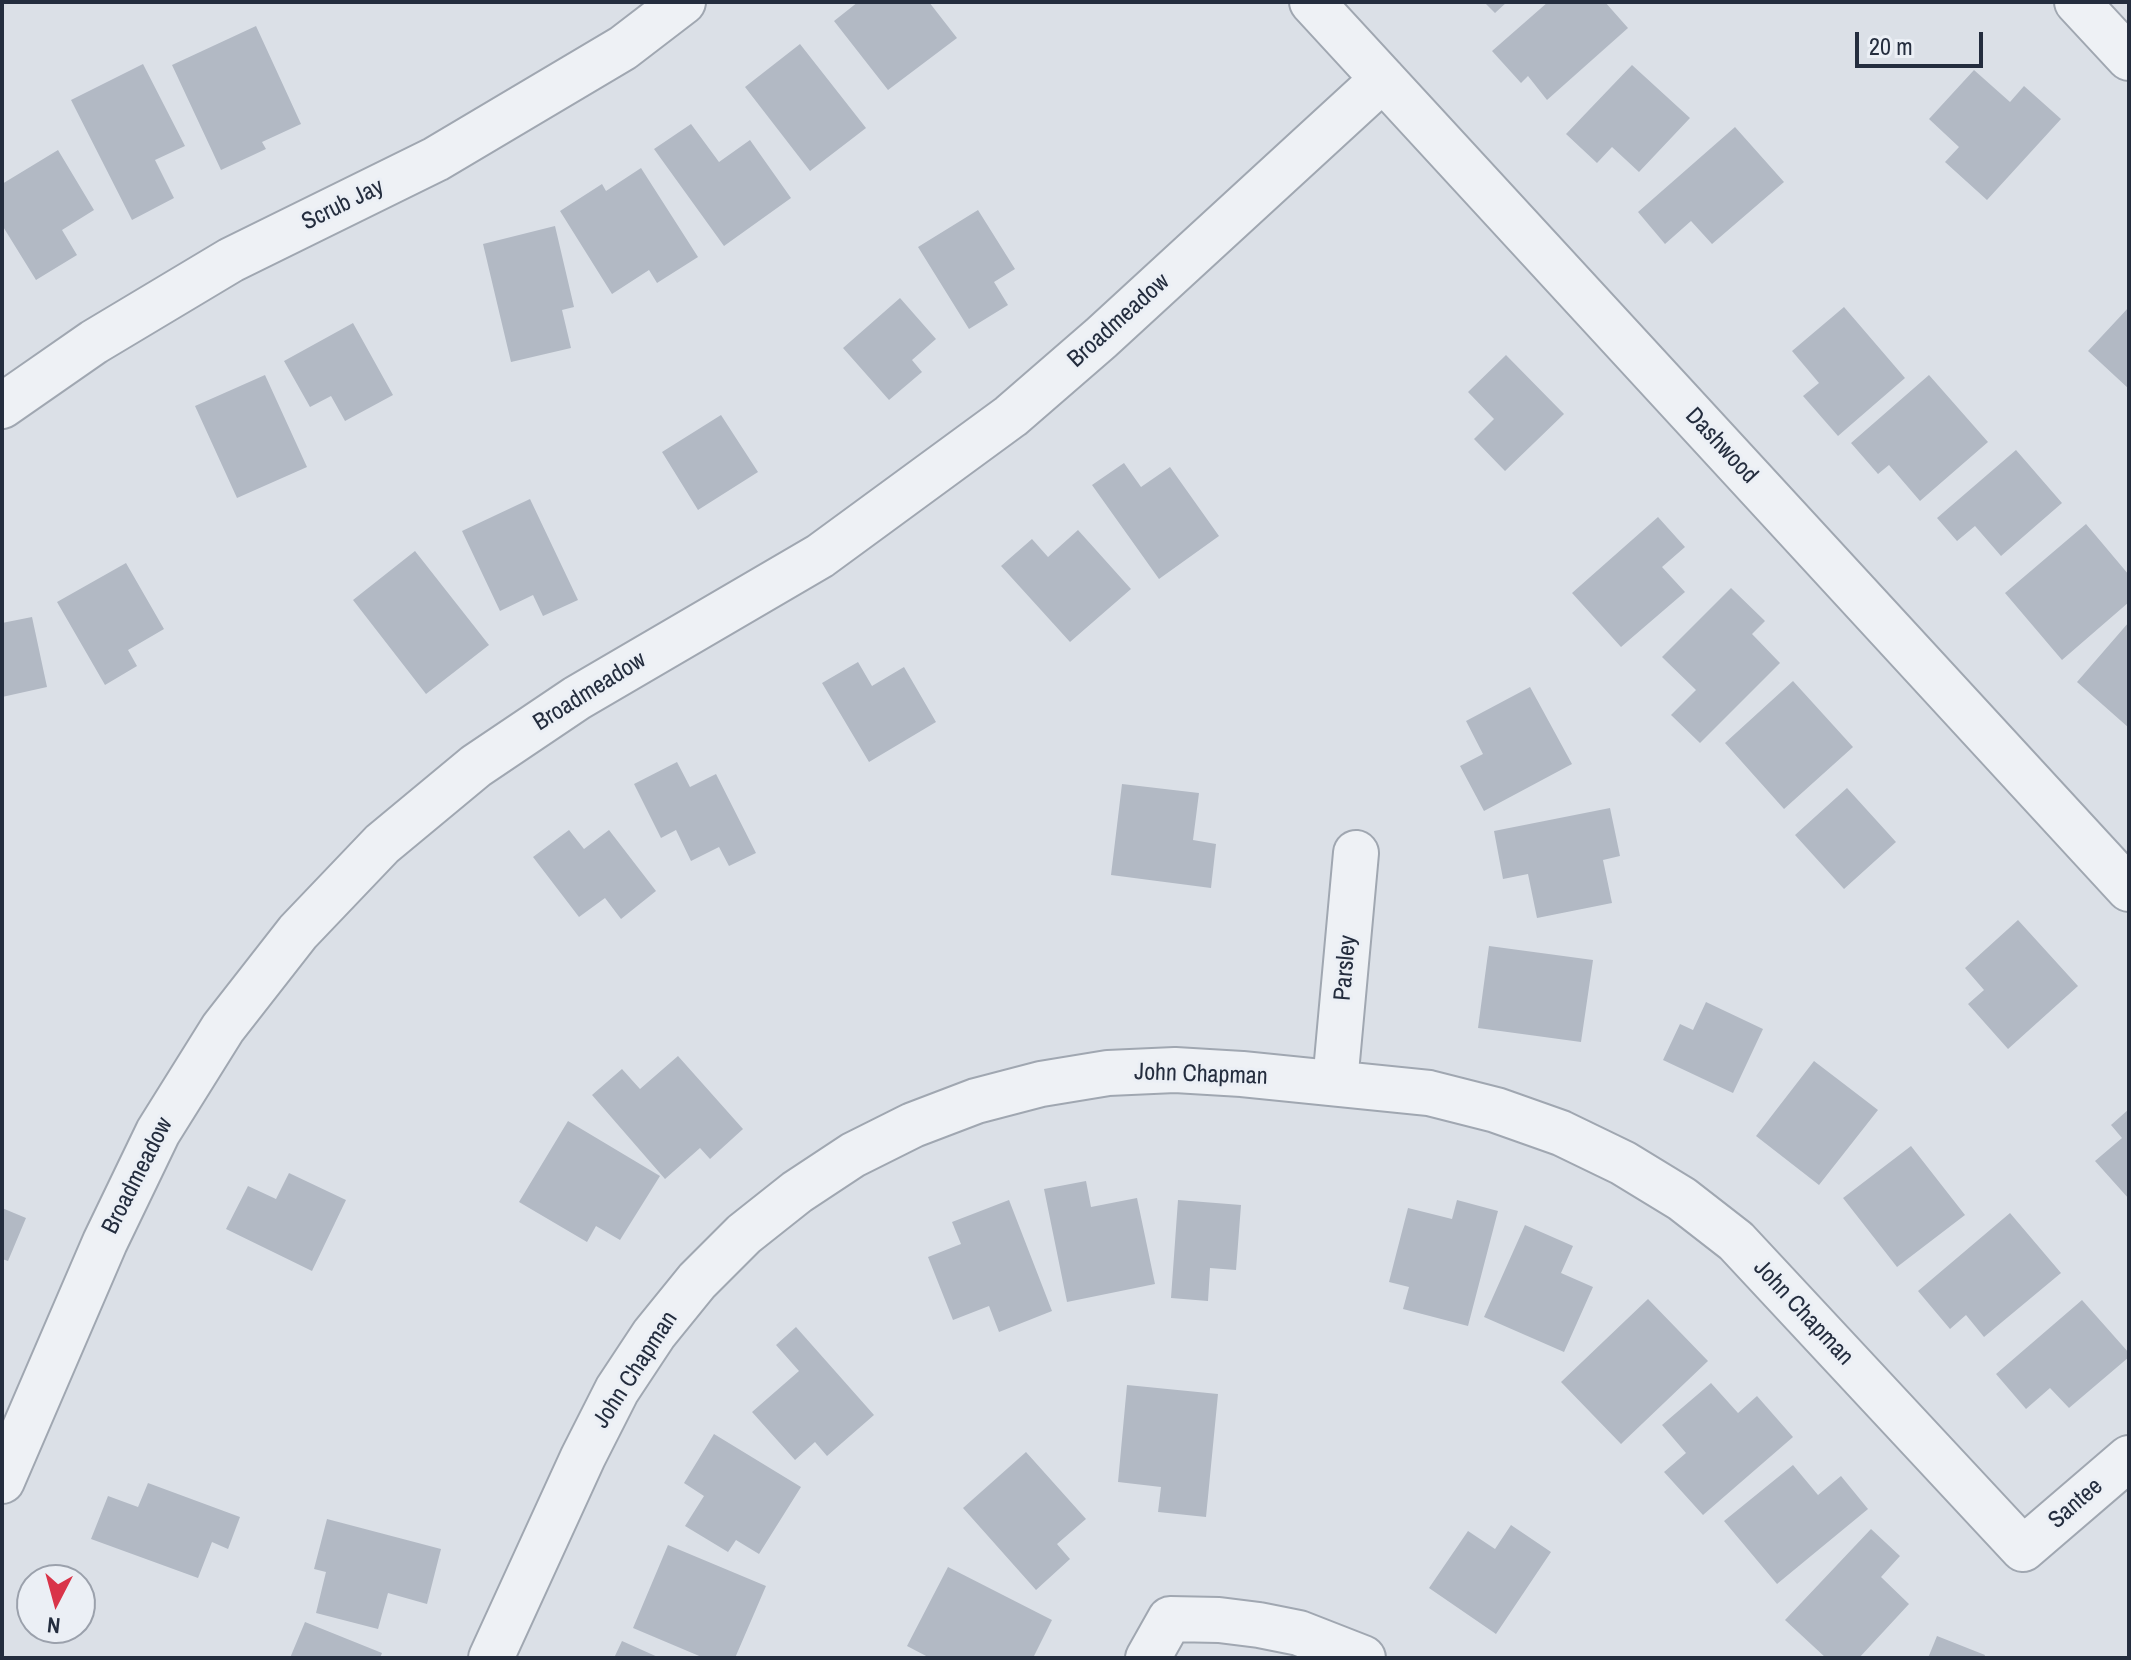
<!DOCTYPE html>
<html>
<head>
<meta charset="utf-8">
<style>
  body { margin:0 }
  #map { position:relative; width:2131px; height:1660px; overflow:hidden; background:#dbe0e7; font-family:"Archivo Narrow",sans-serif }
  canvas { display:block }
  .frame { position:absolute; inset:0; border:4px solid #242d3e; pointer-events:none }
  .north { position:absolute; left:16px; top:1564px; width:80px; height:80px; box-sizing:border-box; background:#ebeff5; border:2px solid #9ba1ac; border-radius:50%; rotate:186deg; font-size:22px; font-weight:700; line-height:32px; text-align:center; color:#242d3e }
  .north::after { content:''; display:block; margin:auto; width:28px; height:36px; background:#d93449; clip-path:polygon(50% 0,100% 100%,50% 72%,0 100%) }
  .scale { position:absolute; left:1855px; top:32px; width:128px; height:36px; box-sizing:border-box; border:4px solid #242d3e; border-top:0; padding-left:10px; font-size:24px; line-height:28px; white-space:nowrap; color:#242d3e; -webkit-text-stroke:6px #ebeff5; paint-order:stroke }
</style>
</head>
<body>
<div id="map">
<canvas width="2131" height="1660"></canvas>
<div class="frame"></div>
<div class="north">N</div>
<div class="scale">20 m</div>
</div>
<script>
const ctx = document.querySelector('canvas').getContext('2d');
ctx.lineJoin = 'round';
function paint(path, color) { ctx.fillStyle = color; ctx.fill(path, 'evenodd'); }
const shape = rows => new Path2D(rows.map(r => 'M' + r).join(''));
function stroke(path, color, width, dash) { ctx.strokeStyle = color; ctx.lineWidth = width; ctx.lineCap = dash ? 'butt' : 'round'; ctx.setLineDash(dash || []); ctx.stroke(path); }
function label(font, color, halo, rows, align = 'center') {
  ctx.font = font + ' "Archivo Narrow",sans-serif'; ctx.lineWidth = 6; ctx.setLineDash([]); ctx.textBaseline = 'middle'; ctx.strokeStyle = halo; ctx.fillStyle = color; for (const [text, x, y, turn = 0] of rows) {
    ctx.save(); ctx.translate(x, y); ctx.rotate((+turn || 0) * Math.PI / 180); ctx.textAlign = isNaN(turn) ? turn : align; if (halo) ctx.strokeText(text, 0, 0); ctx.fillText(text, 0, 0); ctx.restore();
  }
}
const building = shape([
  [858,2,876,2,877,4,879,2,929,2,957,38,888,90,834,21],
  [1484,2,1507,2,1495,13],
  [1548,2,1605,2,1628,28,1547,100,1528,76,1521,83,1492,51],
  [256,26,301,124,262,142,266,149,221,170,172,65],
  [800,44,866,128,810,171,745,87],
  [143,64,185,146,155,160,174,198,132,220,71,100],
  [1632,65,1690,118,1639,172,1612,147,1597,163,1566,134],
  [1974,70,2010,102,2024,86,2061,119,1987,200,1945,162,1959,147,1929,119],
  [691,124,719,162,750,140,791,198,724,246,654,149],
  [1735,127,1784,182,1712,244,1691,221,1665,244,1638,212],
  [58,150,94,210,62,230,77,255,36,280,2,225,2,184],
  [641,168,698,257,657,283,649,270,612,294,560,211,602,184,606,191],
  [978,210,1015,269,994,282,1008,305,969,329,918,247],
  [555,226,574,307,562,310,571,348,511,362,483,244],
  [900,298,936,339,912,360,922,372,889,400,843,348],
  [1844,307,1905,378,1838,436,1803,396,1819,383,1792,351],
  [2129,307,2129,389,2088,351],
  [353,323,393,395,345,421,331,396,310,407,284,361],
  [1506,355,1564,414,1505,471,1474,439,1494,419,1468,392],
  [265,375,307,467,237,498,195,406],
  [1929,375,1988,442,1920,501,1889,465,1878,474,1851,443],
  [721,415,758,472,698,510,662,452],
  [2016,450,2062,503,2001,556,1975,526,1957,541,1937,518],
  [1124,463,1141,487,1170,467,1219,536,1159,579,1092,485],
  [530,499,578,600,543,616,533,595,500,611,462,531],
  [1658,517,1685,547,1662,567,1685,592,1621,647,1572,593],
  [2086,524,2129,575,2129,602,2062,660,2005,593],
  [1078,530,1131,589,1070,642,1001,566,1032,539,1048,557],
  [415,551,489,645,426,694,353,600],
  [126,563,164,629,128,650,137,666,105,685,57,602],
  [1731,588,1765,621,1752,634,1780,663,1700,743,1671,715,1696,690,1662,657],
  [32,617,47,687,2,697,2,623],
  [2129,622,2129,728,2077,682],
  [858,662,872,686,904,667,936,722,869,762,822,683],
  [1793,681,1853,747,1784,809,1725,743],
  [1530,687,1572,764,1484,811,1460,766,1483,754,1466,721],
  [677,762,690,787,716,774,756,853,729,866,719,847,691,861,676,830,661,838,634,784],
  [1122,784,1199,793,1193,840,1216,844,1211,888,1111,875],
  [1847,788,1896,842,1844,889,1795,835],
  [1610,808,1620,856,1603,860,1612,903,1537,918,1528,874,1503,879,1494,831],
  [569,830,584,849,609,830,656,891,621,919,605,898,579,917,533,857],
  [2018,920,2078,986,2008,1049,1968,1004,1984,990,1965,968],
  [1489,946,1593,960,1581,1042,1478,1028],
  [1706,1002,1763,1029,1733,1093,1663,1060,1680,1024,1693,1030],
  [678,1056,743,1129,710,1159,700,1148,665,1179,592,1095,622,1069,640,1089],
  [1814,1061,1878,1110,1819,1185,1756,1136],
  [2129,1109,2129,1199,2095,1161,2122,1138,2111,1125],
  [568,1121,660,1176,620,1240,596,1226,587,1242,519,1202],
  [1911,1146,1965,1215,1897,1267,1843,1198],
  [289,1173,346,1200,312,1271,226,1229,248,1186,276,1199],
  [1086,1181,1091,1207,1137,1198,1155,1284,1067,1302,1044,1189],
  [1009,1200,1052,1311,999,1332,989,1306,953,1320,928,1257,961,1244,952,1222],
  [1178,1200,1241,1205,1236,1270,1210,1268,1208,1301,1171,1298],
  [1457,1200,1498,1211,1468,1326,1403,1309,1409,1287,1389,1282,1408,1208,1452,1219],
  [2,1208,26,1218,8,1261,2,1259],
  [2010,1213,2061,1273,1984,1337,1966,1315,1950,1329,1918,1291],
  [1525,1225,1573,1246,1561,1273,1593,1287,1564,1352,1484,1317],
  [1648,1299,1708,1361,1621,1444,1561,1382],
  [2082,1300,2129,1353,2129,1357,2069,1408,2050,1388,2026,1409,1996,1374],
  [796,1327,874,1415,827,1456,815,1442,795,1460,752,1412,799,1371,776,1345],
  [1711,1383,1738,1413,1757,1396,1793,1437,1703,1515,1664,1472,1686,1453,1662,1425],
  [1127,1385,1218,1394,1206,1517,1158,1512,1161,1487,1118,1482],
  [714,1434,801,1487,759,1554,736,1540,728,1552,685,1526,704,1496,684,1483],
  [1026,1452,1086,1519,1057,1544,1070,1559,1036,1590,963,1508],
  [1793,1465,1818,1495,1841,1476,1868,1509,1777,1584,1724,1521],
  [148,1483,240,1517,228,1549,212,1542,198,1578,91,1539,108,1496,138,1507],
  [327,1519,441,1549,427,1604,388,1593,378,1629,316,1613,326,1572,314,1569],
  [1511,1525,1551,1552,1496,1634,1429,1588,1468,1531,1495,1549],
  [1871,1529,1900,1556,1881,1577,1909,1604,1859,1658,1826,1658,1785,1620],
  [668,1545,766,1586,735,1658,704,1658,633,1628],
  [948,1567,1052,1620,1033,1658,930,1658,907,1646],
  [305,1622,382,1653,380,1658,290,1658],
  [1937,1636,1985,1655,1984,1658,1928,1658],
  [622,1641,660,1658,614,1658]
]);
const minor = shape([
  [1312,2,2129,889],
  [2077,2,2129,58],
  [2,406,94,342,231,260,436,159,623,48,683,2],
  [1335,1083,1356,853],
  [2,1481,105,1242,158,1132,223,1028,298,932,382,844,476,766,577,698,820,556,1011,416,1101,338,1383,79],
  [491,1658,583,1457,617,1390,654,1334,697,1281,744,1234,797,1192,853,1155,913,1125,976,1101,1041,1084,1108,1073,1175,1070,1242,1074,1429,1093,1496,1110,1561,1133,1623,1163,1682,1199,1736,1241,2023,1549,2129,1458],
  [1148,1658,1170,1619,1219,1620,1259,1625,1299,1633,1363,1658]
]);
const streetNames = [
  ["Scrub Jay",343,205,-26],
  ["Broadmeadow",1119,321,-42],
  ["Dashwood",1721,446,47],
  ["Broadmeadow",590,692,-32],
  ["Parsley",1346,968,-85],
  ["John Chapman",1201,1075,2],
  ["Broadmeadow",138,1176,-63],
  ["John Chapman",1803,1313,47],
  ["John Chapman",636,1370,-57],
  ["Santee",2076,1504,-41]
];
paint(building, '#b2b9c4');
stroke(minor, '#a0a7b1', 48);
stroke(minor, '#eef1f5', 44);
label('24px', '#242d3e', '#ebeff5', streetNames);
</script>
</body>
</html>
